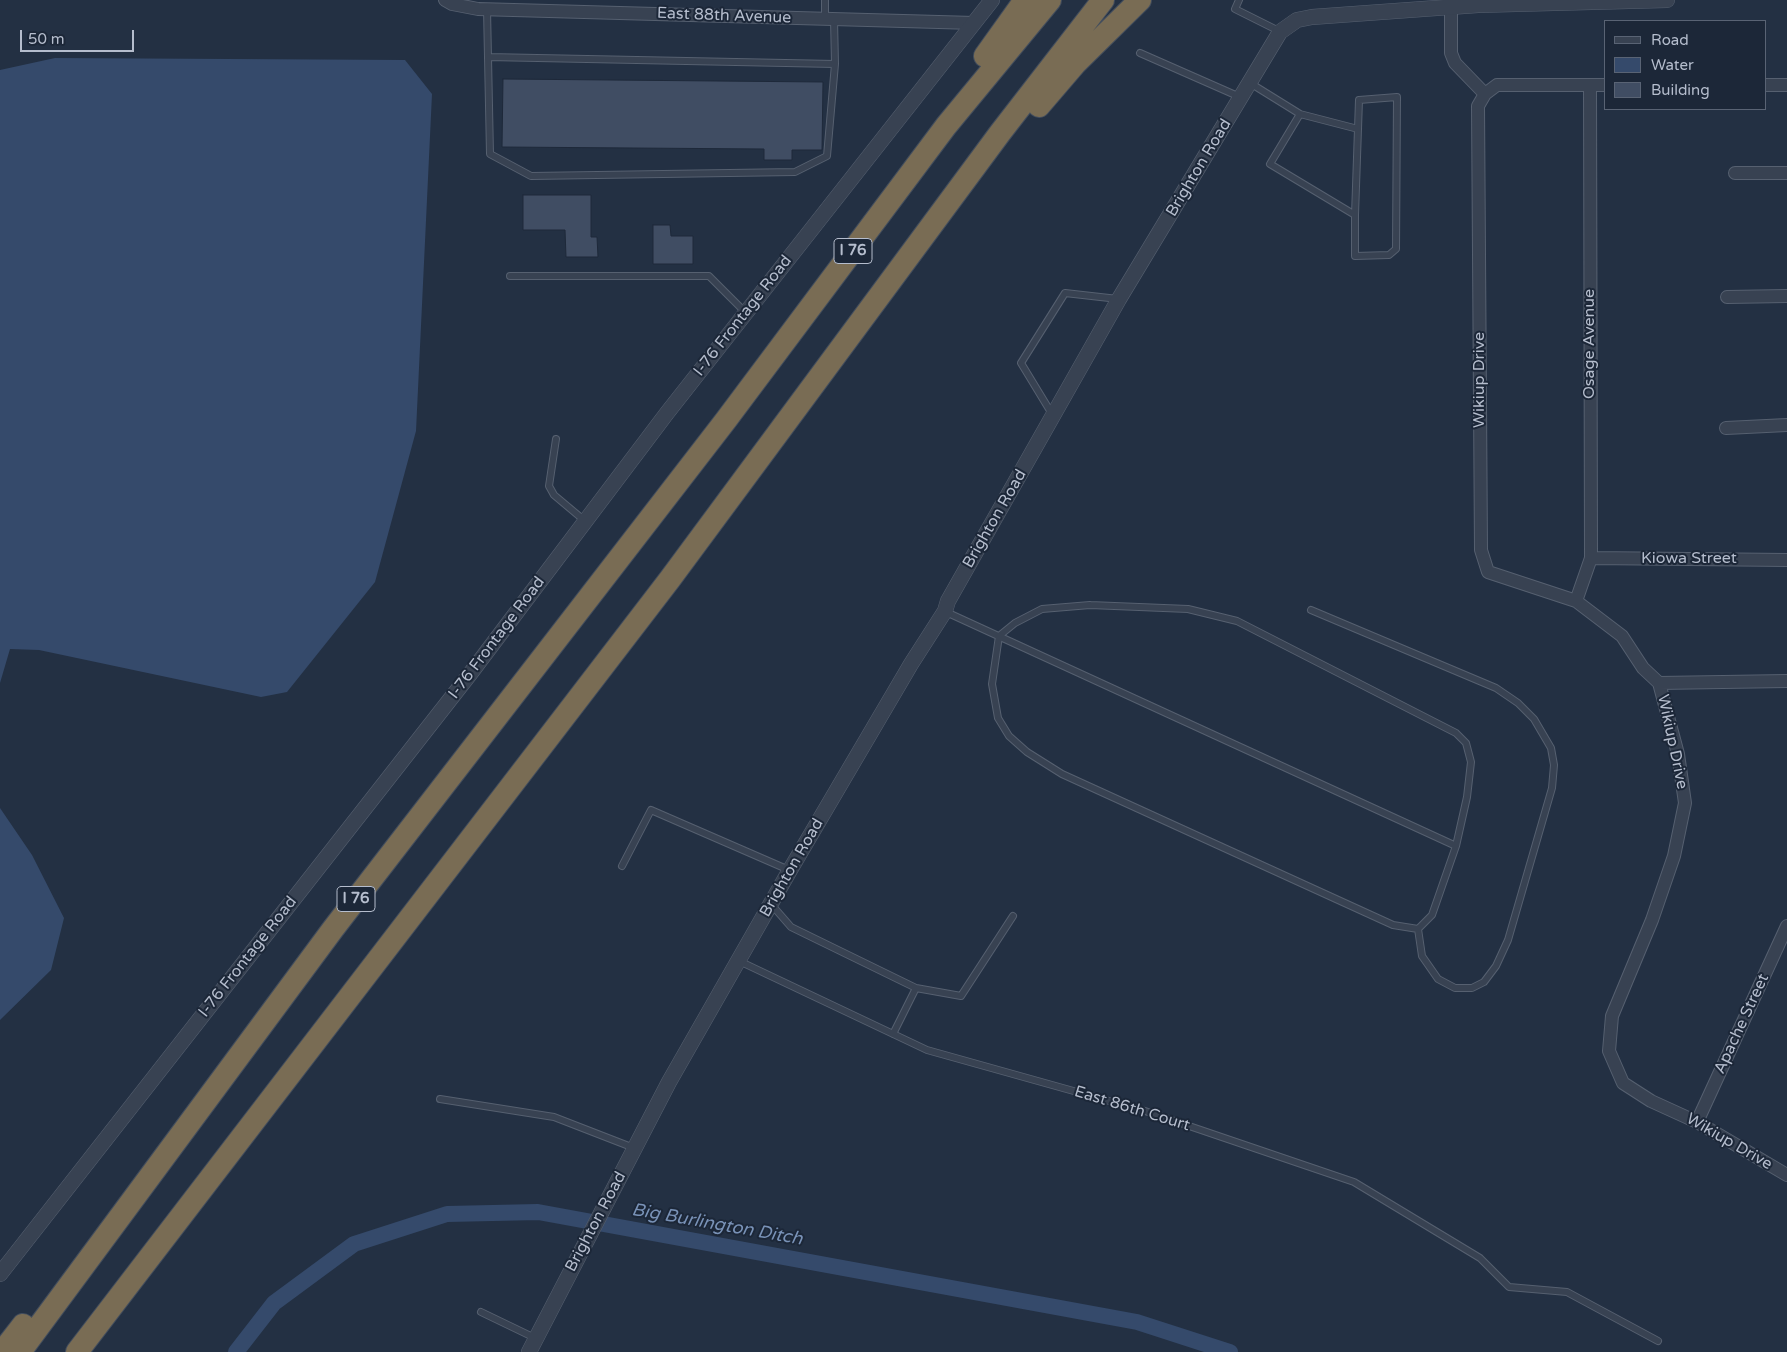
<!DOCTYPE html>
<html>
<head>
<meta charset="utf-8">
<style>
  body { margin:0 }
  #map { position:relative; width:1787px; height:1352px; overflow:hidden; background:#233043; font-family:"Varela Round",sans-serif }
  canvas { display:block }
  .legend { position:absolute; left:1604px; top:20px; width:162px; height:90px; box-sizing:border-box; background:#1c2738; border:1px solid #596374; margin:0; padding:6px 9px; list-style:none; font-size:15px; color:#b5bdcd }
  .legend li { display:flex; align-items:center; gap:10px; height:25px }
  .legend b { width:25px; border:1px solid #596374 }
  .scale { position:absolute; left:20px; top:30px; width:114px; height:22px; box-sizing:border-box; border:2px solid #b5bdcd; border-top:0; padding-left:6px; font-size:15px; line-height:18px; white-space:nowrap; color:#b5bdcd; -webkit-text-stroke:4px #1c2738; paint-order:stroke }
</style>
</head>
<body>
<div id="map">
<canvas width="1787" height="1352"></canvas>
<ul class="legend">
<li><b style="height:6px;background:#384252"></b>Road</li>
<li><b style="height:14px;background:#354a6b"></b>Water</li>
<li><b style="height:14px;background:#404d63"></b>Building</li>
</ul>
<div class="scale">50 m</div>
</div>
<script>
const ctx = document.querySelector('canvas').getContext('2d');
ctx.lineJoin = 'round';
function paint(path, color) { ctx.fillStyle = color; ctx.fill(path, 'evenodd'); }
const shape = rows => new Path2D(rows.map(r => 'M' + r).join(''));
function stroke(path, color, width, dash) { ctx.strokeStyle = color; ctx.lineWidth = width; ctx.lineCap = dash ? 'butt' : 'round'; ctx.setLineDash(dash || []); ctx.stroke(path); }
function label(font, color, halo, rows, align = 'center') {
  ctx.font = font + ' "Varela Round",sans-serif'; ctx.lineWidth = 4; ctx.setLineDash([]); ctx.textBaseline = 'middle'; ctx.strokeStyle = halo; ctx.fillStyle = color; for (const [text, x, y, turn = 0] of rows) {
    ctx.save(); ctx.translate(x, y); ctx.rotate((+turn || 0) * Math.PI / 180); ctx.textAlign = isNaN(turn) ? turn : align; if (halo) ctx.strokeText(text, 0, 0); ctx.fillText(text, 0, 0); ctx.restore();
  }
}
const water = shape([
  [55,58,405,60,432,94,416,431,375,582,287,692,261,697,39,650,10,649,0,683,0,70],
  [0,808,32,855,64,918,51,970,0,1020]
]);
const canal = shape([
  [236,1352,274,1303,354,1244,447,1214,538,1212,1137,1322,1230,1352]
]);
const building = shape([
  [503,79,823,82,822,150,792,150,792,160,764,160,764,149,502,147,503,79],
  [523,195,591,195,591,237,597,237,598,257,566,257,565,230,523,230,523,195],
  [653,225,670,225,671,236,693,236,693,264,653,264,653,225]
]);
const service = shape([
  [1239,0,1235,9,1279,31],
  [487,9,490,154,531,176,795,172,827,156,835,64],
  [825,19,825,0],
  [1140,53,1240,97],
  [488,57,835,64,834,19],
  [1250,83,1300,114,1270,164,1355,215,1355,256,1389,255,1396,249,1397,97,1359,100,1355,215],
  [1300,114,1358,129],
  [510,276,709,276,745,312],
  [1052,414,1021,363,1065,293,1118,299],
  [556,439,549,486,554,495,585,521],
  [1090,605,1188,609,1237,621,1456,733,1466,743,1471,762,1467,797,1456,846,1432,915,1418,929,1393,925,1062,774,1027,752,1009,736,998,718,992,684,999,636,1015,623,1042,609,1090,605],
  [1311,610,1496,688,1518,703,1534,719,1551,748,1554,765,1552,788,1508,940,1496,966,1484,982,1472,988,1455,988,1438,979,1422,956,1418,929],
  [946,612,1456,846],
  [622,866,651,810,789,870],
  [771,904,791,927,916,988,893,1034],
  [739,961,927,1050,1145,1111,1354,1182,1480,1258,1509,1287,1567,1292,1658,1341],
  [916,988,961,996,1013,916],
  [440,1099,554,1117,634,1148],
  [481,1312,535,1338]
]);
const minor = shape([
  [445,0,452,4,478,9,974,23],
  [1451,8,1451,53,1455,63,1485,94],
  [1606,85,1497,85,1485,94,1478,106,1481,550,1488,572,1576,601,1622,636,1643,668,1659,683,1678,754,1685,803,1674,856,1652,920,1612,1016,1609,1051,1623,1083,1651,1101,1697,1122,1787,1175],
  [1766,85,1787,85],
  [1735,173,1787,173],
  [1727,297,1787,296],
  [1726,428,1787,425],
  [1591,558,1787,560],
  [1576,601,1591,558,1590,85],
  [1659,683,1787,681],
  [1697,1122,1787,926]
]);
const tertiary = shape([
  [0,1274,470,674,667,413,992,0],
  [529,1352,669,1082,790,870,911,664,945,611,948,601,1119,299,1280,32,1297,20,1312,17,1478,5,1667,0]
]);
const motorway = shape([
  [985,56,1025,0],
  [1039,106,1075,64,1140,0],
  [2,1352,23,1325],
  [20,1352,333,929,726,420,946,126,1050,0],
  [77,1352,670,579,1000,133,1103,0]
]);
const shields = [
  [853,251,38],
  [356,899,38]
];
const shieldNames = [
  ["I 76",853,251],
  ["I 76",356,899]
];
const streetNames = [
  ["East 88th Avenue",724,16,2],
  ["Brighton Road",1199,168,-59],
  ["I-76 Frontage Road",743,316,-52],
  ["Osage Avenue",1590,344,-90],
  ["Wikiup Drive",1480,380,-90],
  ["Brighton Road",995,519,-60],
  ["Kiowa Street",1689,559],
  ["I-76 Frontage Road",497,638,-53],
  ["Wikiup Drive",1672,742,78],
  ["Brighton Road",792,868,-60],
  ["I-76 Frontage Road",248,957,-52],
  ["Apache Street",1742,1024,-65],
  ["East 86th Court",1132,1109,17],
  ["Wikiup Drive",1729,1142,30],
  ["Brighton Road",596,1222,-62]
];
const waterNames = [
  ["Big Burlington Ditch",717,1225,10]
];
paint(water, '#354a6b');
stroke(canal, '#354a6b', 16);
paint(building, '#404d63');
stroke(building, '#1e293a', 1);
stroke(service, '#566070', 8);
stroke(minor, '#566070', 14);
stroke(tertiary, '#566070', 16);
stroke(motorway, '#424d5d', 24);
stroke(service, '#384252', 6);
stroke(minor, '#384252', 12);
stroke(tertiary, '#384252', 15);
stroke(motorway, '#796c54', 22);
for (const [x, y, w] of shields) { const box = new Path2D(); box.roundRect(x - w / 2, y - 12.5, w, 25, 4); ctx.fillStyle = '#1c2738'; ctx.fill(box); stroke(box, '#b5bdcd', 1); }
label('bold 15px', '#b5bdcd', null, shieldNames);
label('16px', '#b5bdcd', '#1c2738', streetNames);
label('italic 18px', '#7992b7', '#1c2738', waterNames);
</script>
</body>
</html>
